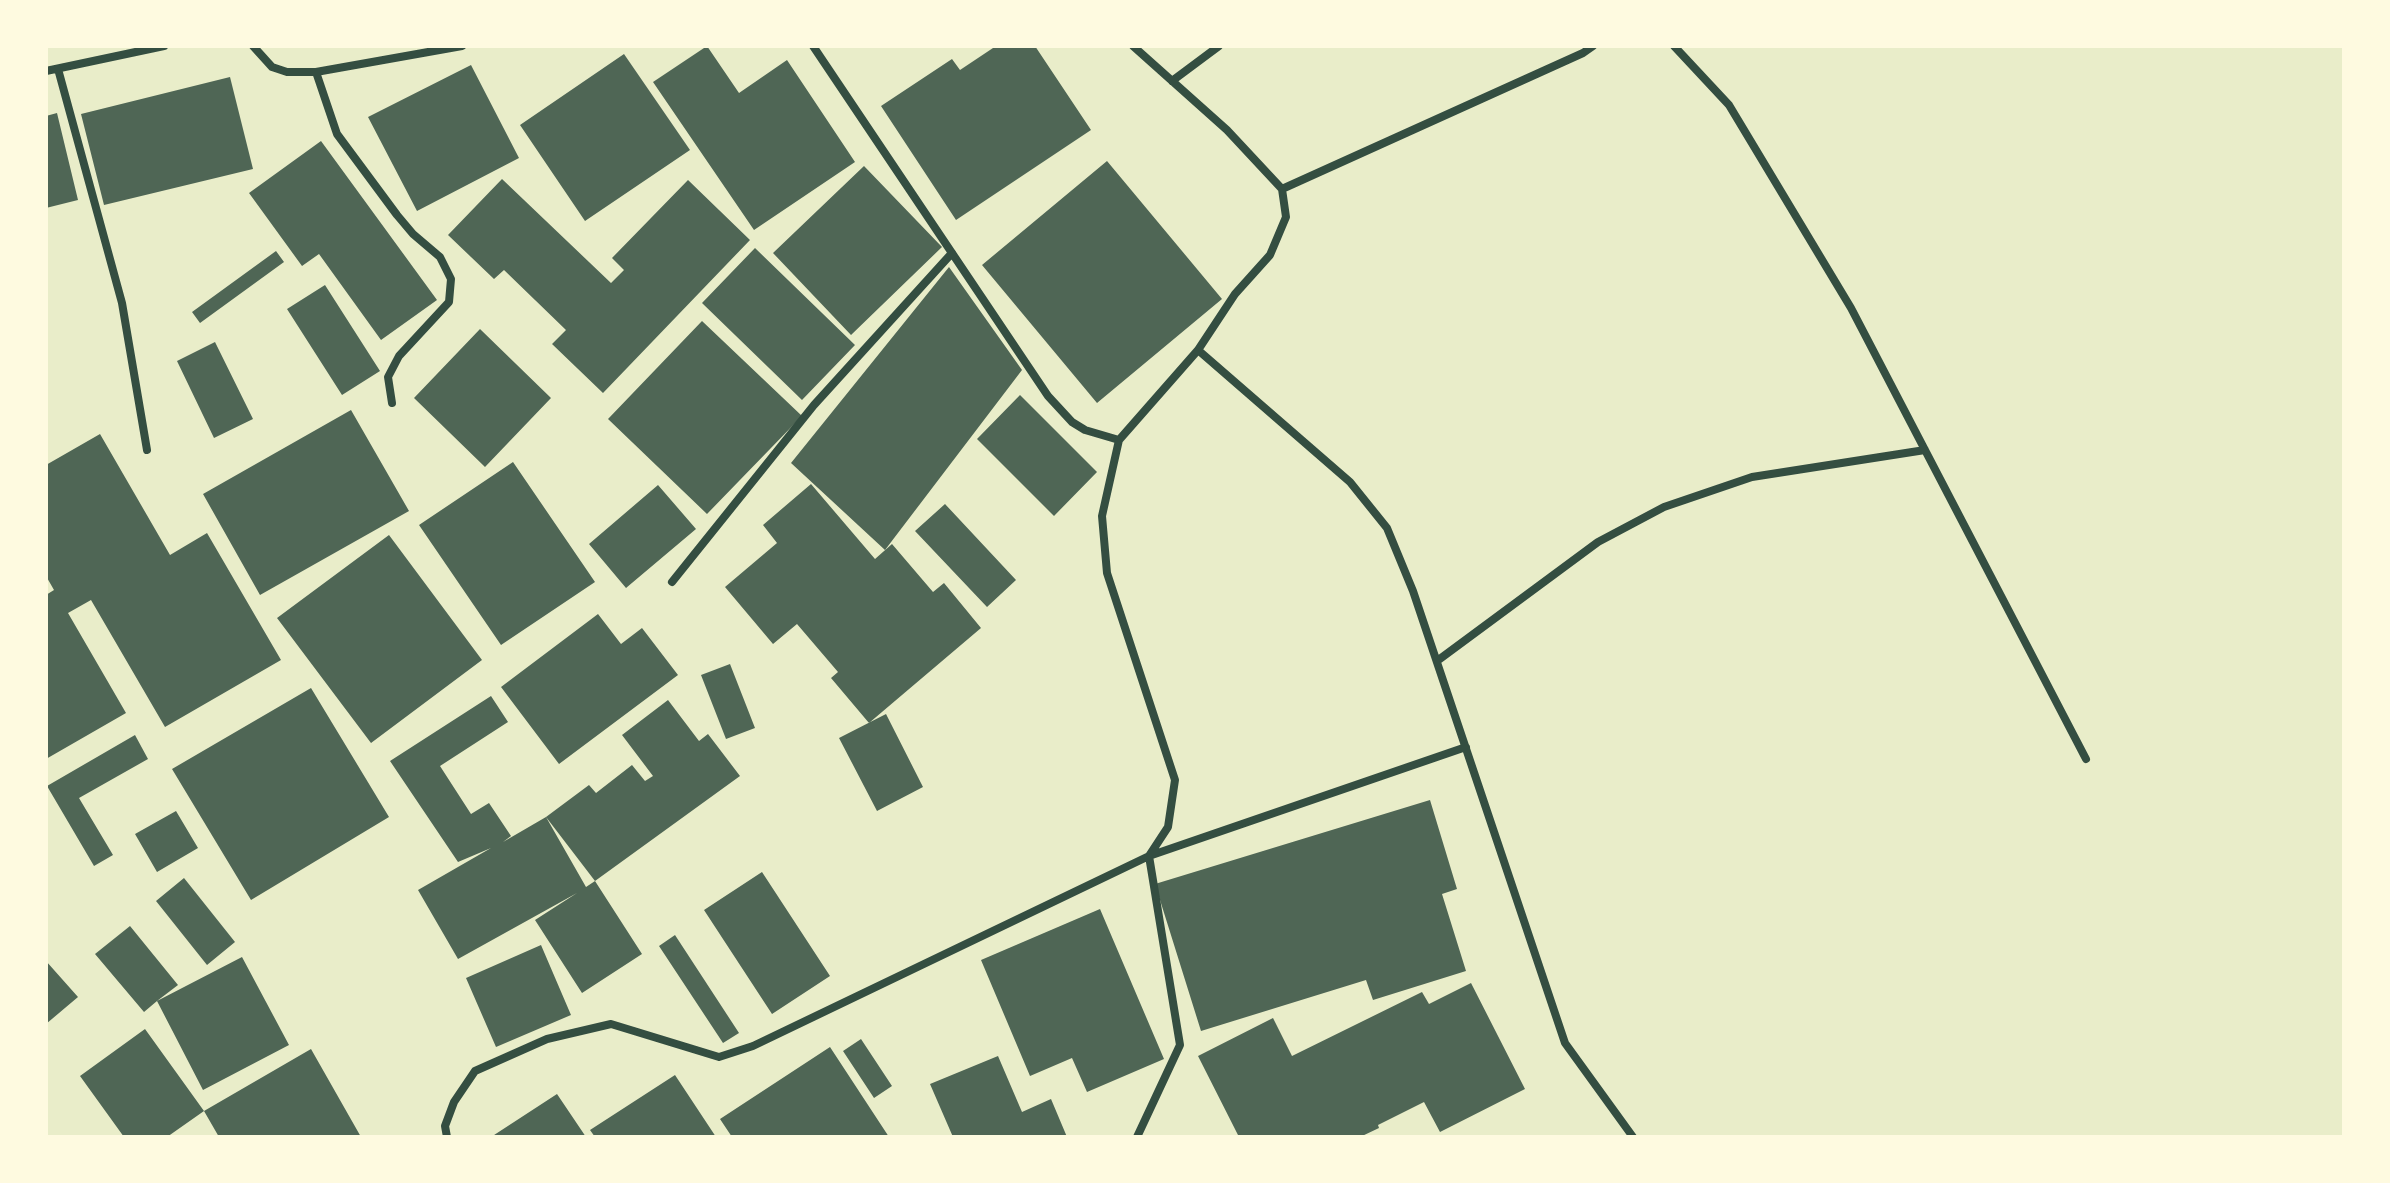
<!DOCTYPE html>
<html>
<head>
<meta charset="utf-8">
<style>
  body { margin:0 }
  #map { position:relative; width:2390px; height:1183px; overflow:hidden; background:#e9edc9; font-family:"DM Sans",sans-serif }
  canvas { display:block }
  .frame { position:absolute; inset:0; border:48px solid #fefae0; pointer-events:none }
</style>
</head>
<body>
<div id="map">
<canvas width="2390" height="1183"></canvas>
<div class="frame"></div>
</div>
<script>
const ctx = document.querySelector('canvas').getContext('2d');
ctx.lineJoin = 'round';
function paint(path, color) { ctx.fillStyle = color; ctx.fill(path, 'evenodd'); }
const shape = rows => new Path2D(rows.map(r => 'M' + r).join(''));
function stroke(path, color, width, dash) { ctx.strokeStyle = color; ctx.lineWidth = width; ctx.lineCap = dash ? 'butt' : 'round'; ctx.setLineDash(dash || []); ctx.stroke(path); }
const building = shape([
  [707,46,739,93,787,60,855,162,754,230,653,82],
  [996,46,1035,46,1091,130,956,220,881,106,952,59,960,70],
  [624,54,690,150,585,221,520,125],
  [471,65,519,158,417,211,368,117],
  [230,77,253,169,104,205,81,114],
  [57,113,78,200,46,208,46,116],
  [321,141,437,300,381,340,319,254,302,266,249,193],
  [1107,161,1222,299,1097,403,982,265],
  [864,166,942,247,851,335,773,253],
  [502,179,611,283,624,270,612,258,688,180,750,240,603,393,552,344,566,330,504,270,494,279,448,235],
  [755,248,855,345,802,400,702,303],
  [276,251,284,262,200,323,192,312],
  [949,267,1022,370,885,550,791,463],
  [325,285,380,371,342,395,287,309],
  [702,321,802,416,707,514,608,419],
  [480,329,551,398,485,467,414,398],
  [215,342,253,419,214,438,177,361],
  [1020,395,1097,472,1054,516,977,439],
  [351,410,409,511,260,595,203,494],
  [100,434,170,555,207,533,281,660,165,727,91,600,68,613,126,713,46,759,46,595,54,590,46,576,46,465],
  [513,462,595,582,501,645,419,525],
  [811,484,875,559,892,544,933,592,944,583,981,628,869,723,831,678,838,672,797,624,773,644,725,587,777,543,763,525],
  [658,485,696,529,626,588,589,544],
  [945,504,1016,580,987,607,915,531],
  [389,535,482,660,371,743,277,618],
  [598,614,621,644,642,628,678,675,559,764,501,687],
  [730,664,755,728,726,739,701,675],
  [311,688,389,817,251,900,172,769],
  [491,696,508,722,440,766,471,814,489,803,511,836,503,842,546,817,586,887,595,881,642,954,582,993,535,920,577,893,458,959,418,890,491,848,458,862,390,761],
  [668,700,699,741,708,734,740,776,595,881,546,817,589,785,596,793,632,765,645,781,653,776,622,735],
  [886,714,923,787,877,811,839,738],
  [135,735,148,759,79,798,113,855,94,866,47,786],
  [1430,800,1457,889,1442,894,1466,971,1373,1000,1366,980,1201,1031,1155,884],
  [176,811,198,848,157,872,135,834],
  [762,872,830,976,772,1014,704,910],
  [184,878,235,942,207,965,156,901],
  [1100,909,1164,1059,1087,1092,1072,1058,1030,1076,981,960],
  [130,926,178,985,157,1001,242,957,289,1045,203,1090,157,1001,144,1012,95,954],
  [675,935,739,1033,723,1043,659,946],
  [541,945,571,1015,496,1047,466,978],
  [46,961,78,997,46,1024],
  [1471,983,1525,1089,1440,1132,1424,1102,1378,1125,1379,1128,1360,1137,1239,1137,1198,1056,1273,1018,1292,1056,1422,992,1429,1004],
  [145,1029,204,1111,167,1137,124,1137,80,1076],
  [861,1039,892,1086,874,1098,843,1051],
  [830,1047,889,1137,732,1137,720,1119],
  [311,1049,361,1137,219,1137,204,1111],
  [998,1056,1022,1112,1051,1099,1067,1137,953,1137,930,1084],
  [675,1075,716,1137,595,1137,590,1130],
  [557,1094,586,1137,491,1137]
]);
const minor = shape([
  [253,46,272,67,287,72,316,72,462,46],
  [813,46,1048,396,1072,422,1085,430,1119,440],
  [1133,46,1227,130,1282,189,1286,217,1270,255,1235,294,1198,350,1119,440,1102,516,1107,573,1175,780,1168,827,1149,856,1180,1045,1137,1137],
  [1674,46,1729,105,1851,308,2086,759],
  [58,69,122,303,147,450],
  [46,71,164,46],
  [316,72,337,134,397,215,413,234,440,257,451,279,449,302,399,356,388,377,392,403],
  [1172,81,1219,46],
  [1282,189,1583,53,1593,46],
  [1198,350,1350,482,1387,528,1413,591,1565,1043,1633,1137],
  [672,582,814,405,952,253],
  [1437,661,1598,542,1664,507,1752,477,1925,450],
  [447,1137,445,1126,454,1102,475,1071,547,1039,611,1024,719,1057,753,1046,1149,856,1466,747]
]);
paint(building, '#4f6655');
stroke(minor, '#344e41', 8);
</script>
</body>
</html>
